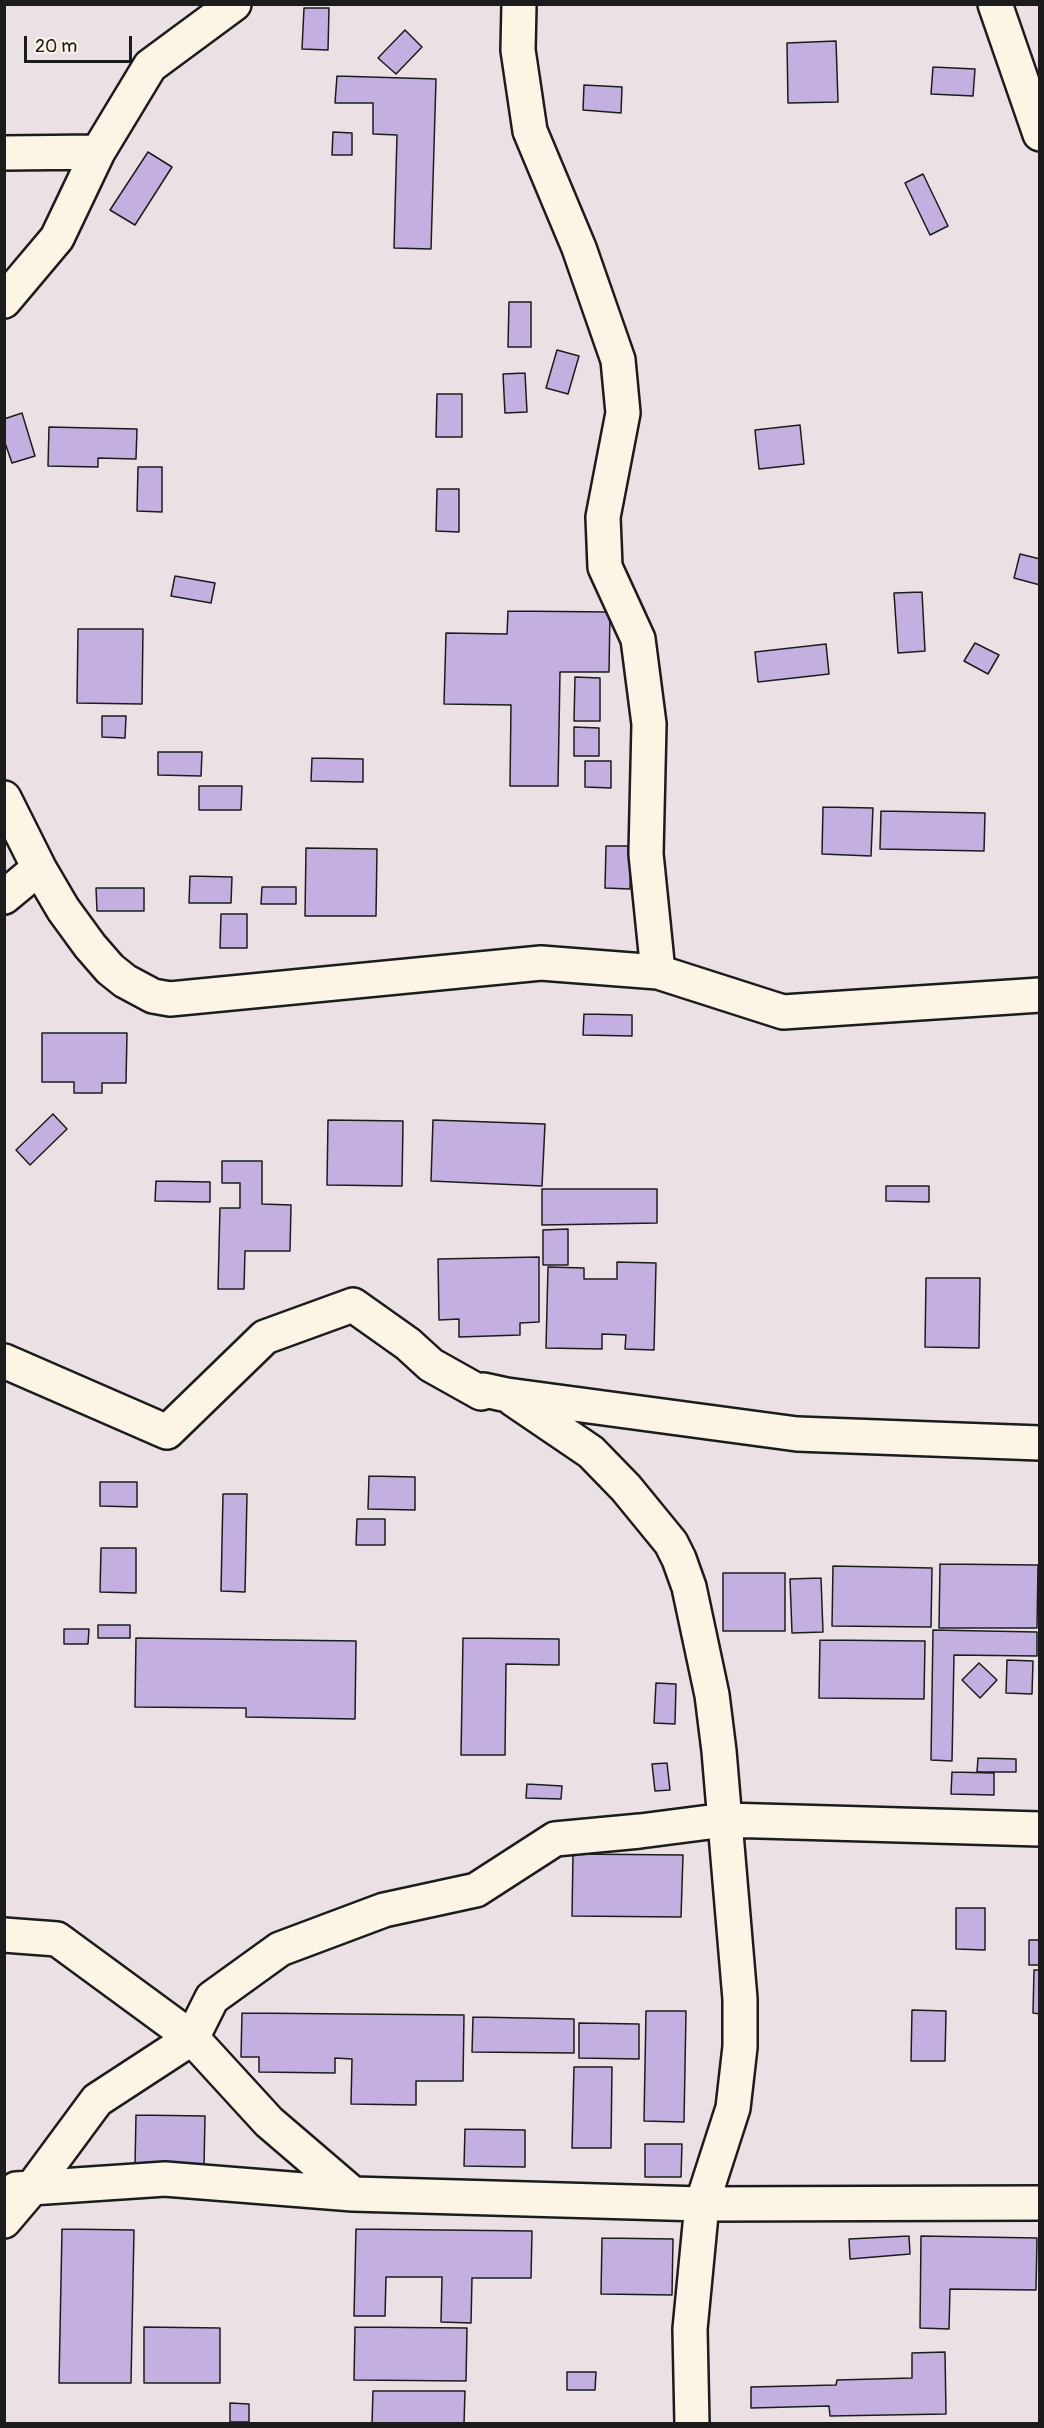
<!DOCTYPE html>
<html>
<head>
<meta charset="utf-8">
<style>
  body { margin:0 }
  #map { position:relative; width:1044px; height:2428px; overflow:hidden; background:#ebe0e4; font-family:Pangolin,sans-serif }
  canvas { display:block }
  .frame { position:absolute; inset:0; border:6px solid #1c1c1c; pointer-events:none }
  .scale { position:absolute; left:24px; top:36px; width:108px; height:27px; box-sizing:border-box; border:3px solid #1c1c1c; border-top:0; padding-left:8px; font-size:18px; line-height:21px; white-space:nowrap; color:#1c1c1c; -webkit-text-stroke:4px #fcf5e5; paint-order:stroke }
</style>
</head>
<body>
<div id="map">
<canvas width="1044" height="2428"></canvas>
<div class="frame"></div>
<div class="scale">20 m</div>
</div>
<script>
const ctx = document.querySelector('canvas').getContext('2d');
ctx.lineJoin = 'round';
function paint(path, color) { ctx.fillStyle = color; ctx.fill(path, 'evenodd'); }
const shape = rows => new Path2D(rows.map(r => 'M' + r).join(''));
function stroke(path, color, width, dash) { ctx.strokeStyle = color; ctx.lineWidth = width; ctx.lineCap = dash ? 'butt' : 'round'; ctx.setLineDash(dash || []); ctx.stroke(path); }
const building = shape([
  [304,8,329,8,328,50,302,49,304,8],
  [405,30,422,47,396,74,378,58,405,30],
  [836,41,838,102,788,103,787,43,836,41],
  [933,67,975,69,973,96,931,94,933,67],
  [337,76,436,79,431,249,394,248,397,135,373,134,373,103,335,103,337,76],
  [584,85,622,87,621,113,583,110,584,85],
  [333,132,352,133,352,155,332,155,333,132],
  [148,152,172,167,135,225,110,210,148,152],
  [923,174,948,226,930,235,905,183,923,174],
  [509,302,531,302,531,347,508,347,509,302],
  [557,350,579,356,568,394,546,388,557,350],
  [525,373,527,412,505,413,503,374,525,373],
  [437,394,462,394,462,437,436,437,437,394],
  [22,413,35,456,12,463,4,440,4,419,22,413],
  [800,425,804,464,759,469,755,430,800,425],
  [49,427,137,429,136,459,98,458,98,467,48,466,49,427],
  [138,467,162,467,162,512,137,511,138,467],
  [437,489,459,489,459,532,436,531,437,489],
  [1020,554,1040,559,1040,585,1014,578,1020,554],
  [175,576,215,583,211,603,171,596,175,576],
  [922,592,925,651,898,653,894,593,922,592],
  [508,611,610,612,609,672,560,672,558,786,510,786,511,705,444,704,446,633,507,634,508,611],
  [78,629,143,629,142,704,77,703,78,629],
  [975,643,999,655,988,674,964,661,975,643],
  [826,644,829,674,758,682,755,652,826,644],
  [575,677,600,678,600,721,574,721,575,677],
  [102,716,126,716,125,738,102,737,102,716],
  [574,727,599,728,599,756,574,756,574,727],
  [158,752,202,752,201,776,158,775,158,752],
  [312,758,363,759,363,782,311,781,312,758],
  [585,761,611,761,611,788,585,787,585,761],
  [199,786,242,786,241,810,199,810,199,786],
  [823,807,873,808,871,856,822,854,823,807],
  [881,811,985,813,984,851,880,849,881,811],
  [606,846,631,846,630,889,605,888,606,846],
  [306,848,377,849,376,916,305,916,306,848],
  [190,876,232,877,231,903,189,903,190,876],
  [262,887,296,887,296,904,261,904,262,887],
  [96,888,144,888,144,911,97,911,96,888],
  [221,914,247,914,247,948,220,948,221,914],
  [584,1014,632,1015,632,1036,583,1035,584,1014],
  [42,1033,127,1033,126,1083,102,1083,102,1093,74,1093,74,1082,42,1082,42,1033],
  [53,1114,67,1129,30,1165,16,1150,53,1114],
  [328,1120,403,1121,402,1186,327,1185,328,1120],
  [433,1120,545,1124,542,1186,431,1181,433,1120],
  [222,1161,262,1161,262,1204,291,1205,290,1251,245,1251,244,1289,218,1289,220,1208,240,1208,240,1183,222,1183,222,1161],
  [156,1181,210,1182,210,1202,155,1201,156,1181],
  [886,1186,929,1186,929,1202,886,1201,886,1186],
  [542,1189,657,1189,657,1223,542,1225,542,1189],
  [568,1229,568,1265,543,1265,543,1230,568,1229],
  [539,1257,539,1322,520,1323,520,1335,459,1337,459,1319,439,1320,438,1259,539,1257],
  [617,1262,656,1263,654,1350,625,1349,626,1335,602,1334,602,1349,546,1348,548,1267,584,1268,584,1279,617,1279,617,1262],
  [926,1278,980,1278,979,1348,925,1347,926,1278],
  [369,1476,415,1477,415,1510,368,1509,369,1476],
  [100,1482,137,1482,137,1507,100,1506,100,1482],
  [223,1494,247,1494,245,1592,221,1591,223,1494],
  [357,1519,385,1519,385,1545,356,1545,357,1519],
  [101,1548,136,1548,136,1593,100,1592,101,1548],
  [940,1564,1038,1565,1037,1628,939,1628,940,1564],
  [833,1566,932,1568,931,1627,832,1626,833,1566],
  [723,1573,785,1573,785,1631,723,1631,723,1573],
  [821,1578,823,1632,792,1633,790,1579,821,1578],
  [98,1625,130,1625,130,1638,98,1638,98,1625],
  [64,1629,89,1629,88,1644,64,1644,64,1629],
  [933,1630,1037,1632,1037,1656,954,1655,952,1761,931,1760,933,1630],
  [136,1638,356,1641,355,1719,246,1717,246,1708,135,1707,136,1638],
  [463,1638,559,1639,559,1665,506,1664,505,1755,461,1755,463,1638],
  [820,1640,925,1641,924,1699,819,1698,820,1640],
  [1007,1660,1033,1661,1032,1694,1006,1693,1007,1660],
  [979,1663,997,1680,980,1698,962,1680,979,1663],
  [656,1683,676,1684,675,1724,654,1723,656,1683],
  [978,1758,1016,1759,1016,1772,977,1772,978,1758],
  [667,1763,670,1790,655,1791,652,1764,667,1763],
  [952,1772,994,1773,994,1795,951,1794,952,1772],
  [527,1784,562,1786,561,1799,526,1798,527,1784],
  [573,1854,683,1855,681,1917,572,1916,573,1854],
  [956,1908,985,1908,985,1950,956,1949,956,1908],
  [1029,1940,1040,1940,1040,1965,1029,1965,1029,1940],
  [1034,1970,1040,1970,1040,2014,1033,2013,1034,1970],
  [912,2010,946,2011,945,2061,911,2061,912,2010],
  [646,2011,686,2011,684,2122,644,2121,646,2011],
  [242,2013,464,2015,463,2081,416,2081,416,2105,351,2104,352,2059,335,2058,335,2073,259,2072,259,2057,241,2057,242,2013],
  [473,2017,574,2019,574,2053,472,2052,473,2017],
  [579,2023,639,2024,639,2059,579,2058,579,2023],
  [574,2067,612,2067,611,2148,572,2148,574,2067],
  [136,2115,205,2116,204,2166,135,2166,136,2115],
  [465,2129,525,2130,525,2167,464,2166,465,2129],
  [645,2144,682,2144,681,2177,645,2177,645,2144],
  [62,2229,134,2230,131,2383,59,2383,62,2229],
  [356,2229,532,2231,531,2278,472,2278,471,2323,441,2322,442,2277,386,2277,385,2316,354,2316,356,2229],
  [909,2236,910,2254,850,2259,849,2239,909,2236],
  [921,2236,1037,2238,1036,2290,950,2289,949,2329,920,2328,921,2236],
  [602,2238,673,2239,672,2295,601,2294,602,2238],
  [144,2327,220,2328,220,2383,144,2383,144,2327],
  [355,2327,467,2328,466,2381,354,2380,355,2327],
  [945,2352,946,2414,830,2416,829,2406,751,2408,751,2387,836,2385,837,2380,912,2378,912,2353,945,2352],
  [567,2372,596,2372,595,2390,567,2390,567,2372],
  [373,2391,465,2391,464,2424,372,2424,373,2391],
  [230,2403,249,2404,249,2422,230,2422,230,2403]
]);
const minor = shape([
  [519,4,518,50,530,131,579,248,618,360,623,413,603,517,605,567,638,639,649,724,646,854,658,972],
  [995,4,1040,134],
  [4,153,98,152],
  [4,301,57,238,98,152,150,66,234,4],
  [4,798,39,868,63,909,90,946,110,969,125,981,153,996,170,999,541,963,658,972,783,1012,1040,995],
  [4,897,39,868],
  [4,1361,167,1432,265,1337,353,1305,408,1344,431,1365,481,1393,484,1390,507,1395,797,1434,1040,1443],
  [513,1399,591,1452,626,1488,671,1543,679,1559,689,1587,712,1695,719,1751,740,1999,740,2047,733,2108,702,2204,690,2329,692,2424],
  [4,1935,57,1939,192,2038,269,2122,353,2194],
  [16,2189,165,2179,353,2194,702,2204,1040,2203],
  [4,2221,32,2188,97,2100,192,2038,212,1998,280,1949,384,1910,476,1890,555,1839,640,1831,725,1820,1040,1829]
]);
paint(building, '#c3b0e0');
stroke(building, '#1c1c1c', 1.5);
stroke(minor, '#1c1c1c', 38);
stroke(minor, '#fcf5e5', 33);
</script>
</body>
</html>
